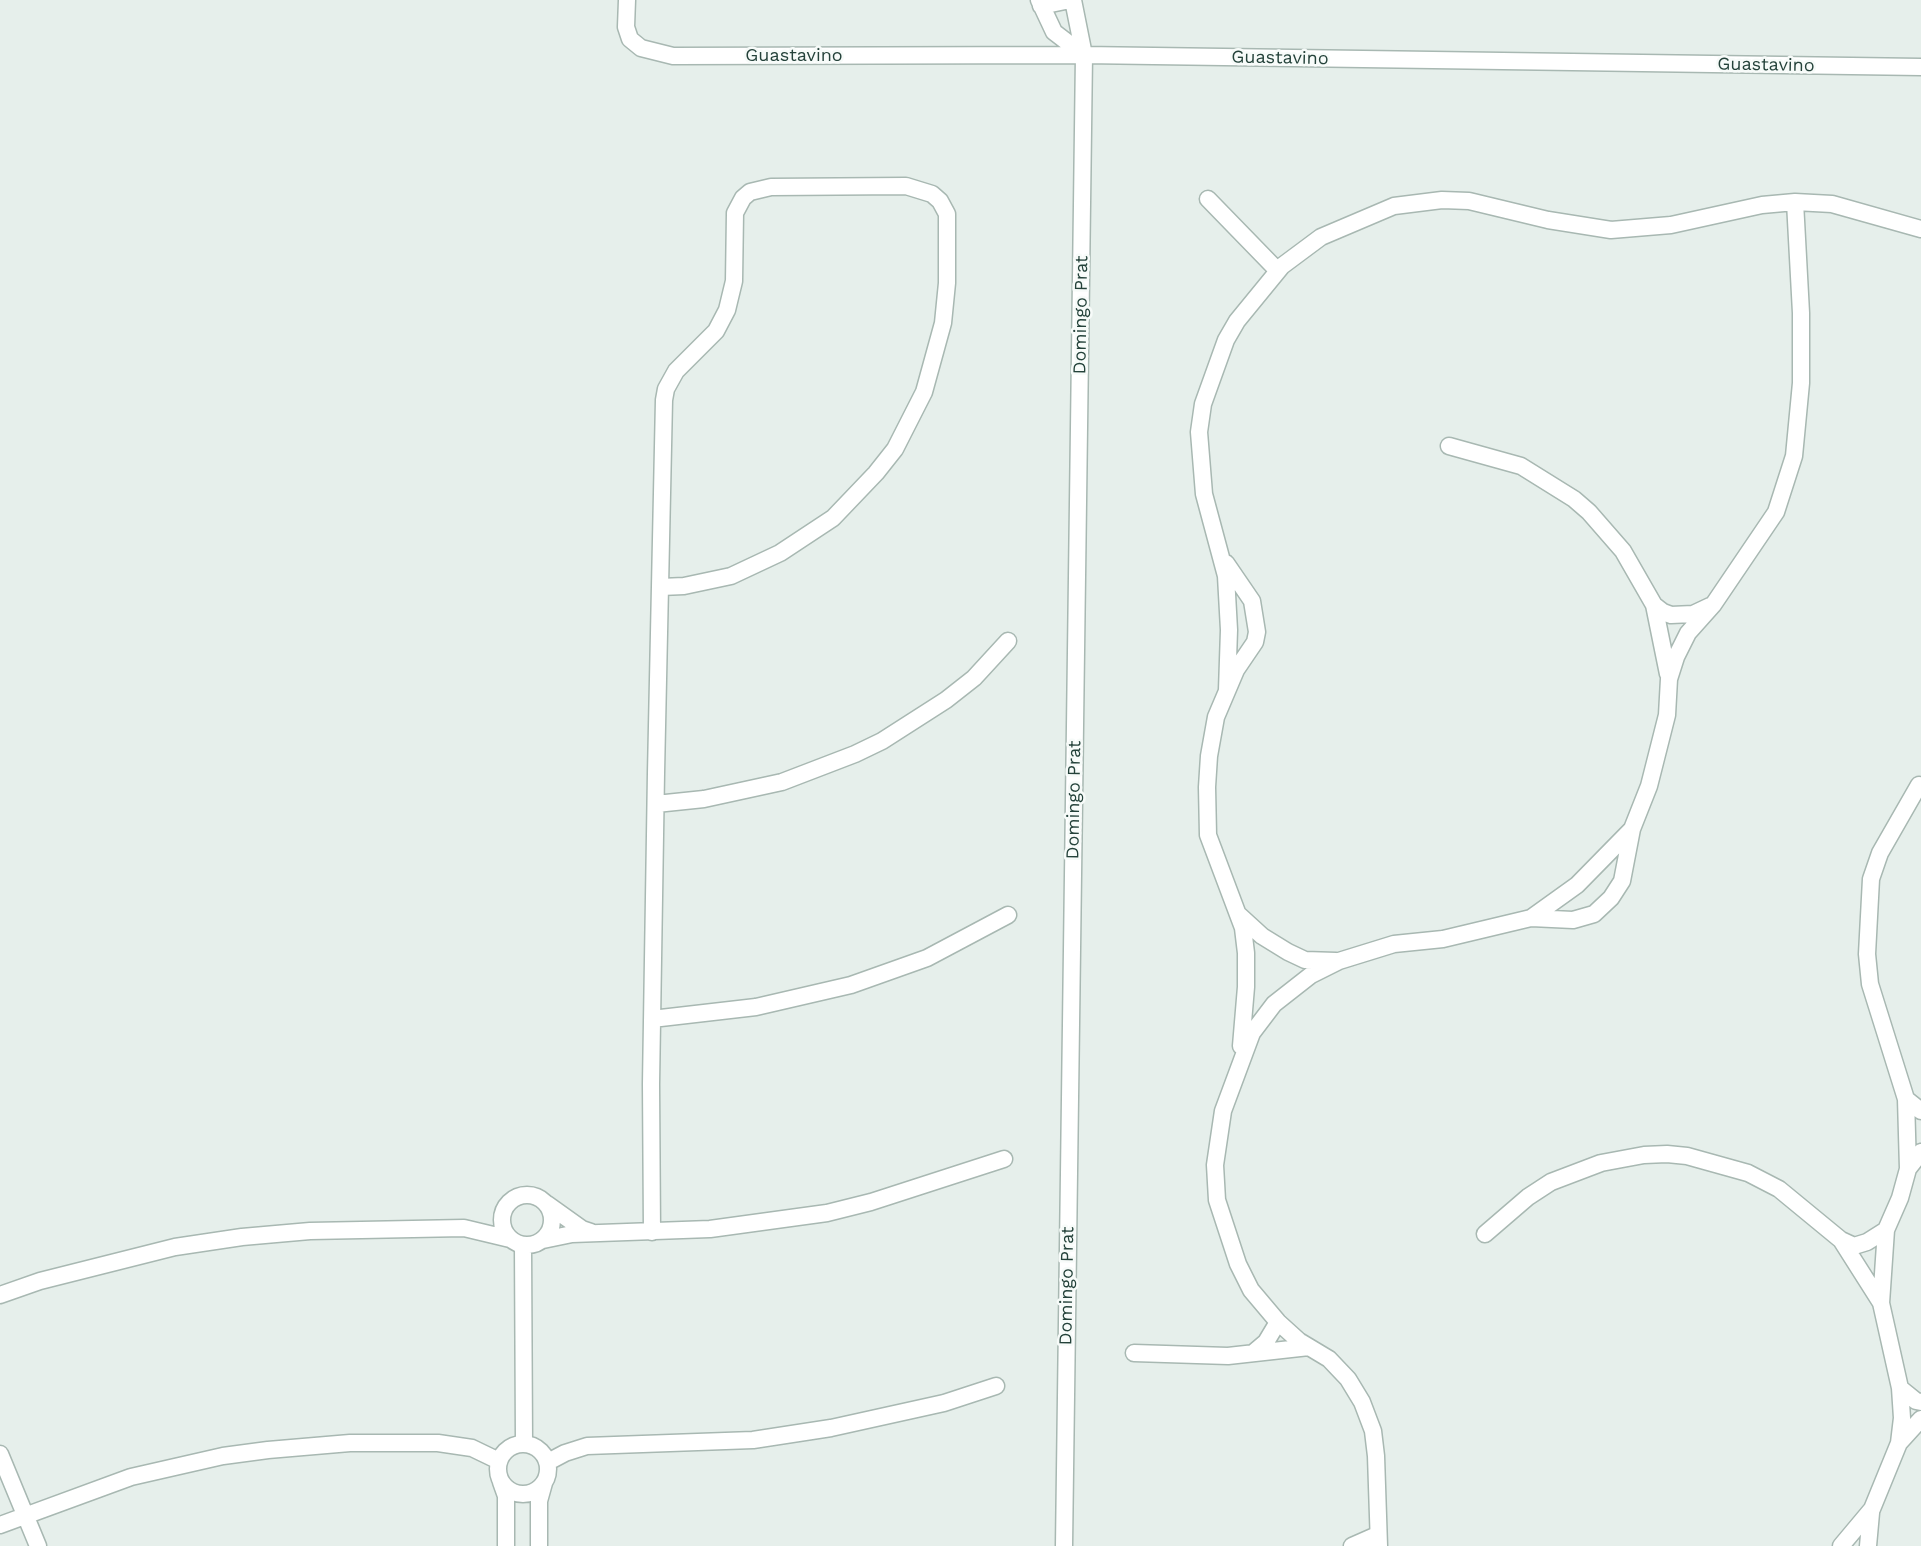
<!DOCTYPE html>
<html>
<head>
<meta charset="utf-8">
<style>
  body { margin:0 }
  canvas { display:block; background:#e6efeb }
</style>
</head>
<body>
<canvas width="1921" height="1546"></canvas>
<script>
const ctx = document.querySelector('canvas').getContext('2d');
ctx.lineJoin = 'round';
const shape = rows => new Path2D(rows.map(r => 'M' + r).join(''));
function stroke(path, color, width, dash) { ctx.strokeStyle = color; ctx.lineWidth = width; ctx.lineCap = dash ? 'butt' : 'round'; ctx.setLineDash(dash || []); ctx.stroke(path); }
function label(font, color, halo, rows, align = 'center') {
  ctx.font = font + ' "Work Sans",sans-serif'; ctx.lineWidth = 5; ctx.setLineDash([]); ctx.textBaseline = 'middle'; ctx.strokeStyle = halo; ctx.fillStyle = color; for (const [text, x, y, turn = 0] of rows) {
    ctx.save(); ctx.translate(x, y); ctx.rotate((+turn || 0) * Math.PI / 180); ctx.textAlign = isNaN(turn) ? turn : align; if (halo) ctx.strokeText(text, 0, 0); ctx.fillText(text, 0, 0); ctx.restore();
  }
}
const street = shape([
  [627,0,626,27,630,39,641,48,673,56,1084,55,1921,67],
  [1039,0,1054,32,1084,55],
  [1041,6,1070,0],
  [1208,199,1278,271],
  [1449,446,1521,466,1574,499,1589,512,1623,551,1654,605,1663,612,1671,615,1693,614,1710,606],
  [1226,563,1252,601,1257,632,1255,642,1236,670,1216,717,1209,756,1207,787,1208,835,1243,928,1246,953,1246,987,1241,1046],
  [1654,605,1668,674],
  [1227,690,1229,630,1226,576,1204,494,1199,432,1203,404,1226,340,1237,321,1282,266,1321,237,1394,206,1442,200,1469,201,1548,220,1611,230,1671,225,1762,205,1795,202,1832,204,1921,229],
  [1919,785,1880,853,1871,879,1867,954,1870,984,1906,1099,1921,1111],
  [656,804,704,799,782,782,855,754,882,741,946,700,974,678,1008,641],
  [1239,915,1262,936,1288,952,1305,960,1336,961],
  [1531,918,1577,885,1631,830],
  [652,1019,756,1007,851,985,927,958,1008,915],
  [1906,1099,1908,1169],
  [1921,1152,1908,1169,1900,1198,1886,1230,1881,1303,1900,1388,1916,1401,1921,1402],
  '502 1220a25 25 0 1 1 50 0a25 25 0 1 1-50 0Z',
  [547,1204,582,1229,591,1232],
  [652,1232,651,1084,656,773,664,400,666,389,676,371,716,331,727,310,734,281,735,213,743,198,750,192,771,187,906,186,932,194,940,201,947,214,947,283,943,323,924,392,895,449,876,473,833,518,780,553,731,576,684,586,661,587],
  [1485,1234,1528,1197,1551,1182,1601,1163,1644,1155,1667,1154,1687,1156,1748,1173,1779,1189,1841,1240,1854,1246,1867,1242,1886,1230],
  [543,1240,572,1234,710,1229,827,1213,871,1202,1004,1159],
  [1841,1240,1881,1303],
  [523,1246,524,1443],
  [0,1295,40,1281,175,1247,242,1237,310,1231,464,1228,510,1239],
  [1134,1353,1228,1356,1309,1347],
  [1253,1353,1266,1342,1278,1322],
  [1899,1443,1902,1418,1900,1388],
  '498 1469a25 25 0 1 1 50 0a25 25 0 1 1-50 0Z',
  [0,1454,38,1546],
  [548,1462,565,1453,587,1446,753,1440,831,1428,944,1403,996,1386],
  [501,1482,506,1496,506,1546],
  [0,1525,131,1477,223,1456,268,1450,350,1443,438,1443,472,1448,499,1461],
  [539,1546,539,1501,544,1483],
  [1064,1546,1084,55,1073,0],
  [1352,1546,1377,1535],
  [1379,1546,1376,1456,1373,1431,1362,1402,1348,1379,1329,1359,1299,1341,1278,1322,1251,1290,1238,1264,1217,1200,1215,1165,1223,1111,1252,1033,1274,1004,1311,975,1339,961,1394,944,1443,939,1531,918,1573,920,1594,914,1611,898,1622,881,1632,829,1649,786,1667,715,1669,679,1676,657,1688,633,1713,605,1776,512,1794,456,1801,383,1801,313,1795,202],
  [1841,1546,1872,1509,1899,1443,1921,1419],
  [1868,1546,1871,1513]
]);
const streetNames = [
  ["Guastavino",794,56],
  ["Guastavino",1280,58,1],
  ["Guastavino",1766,65,1],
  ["Domingo Prat",1081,315,-89],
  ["Domingo Prat",1074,800,-89],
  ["Domingo Prat",1067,1286,-89]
];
stroke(street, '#a8b8b2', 19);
stroke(street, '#fff', 16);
label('18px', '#24423a', '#f7fbf9', streetNames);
</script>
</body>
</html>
